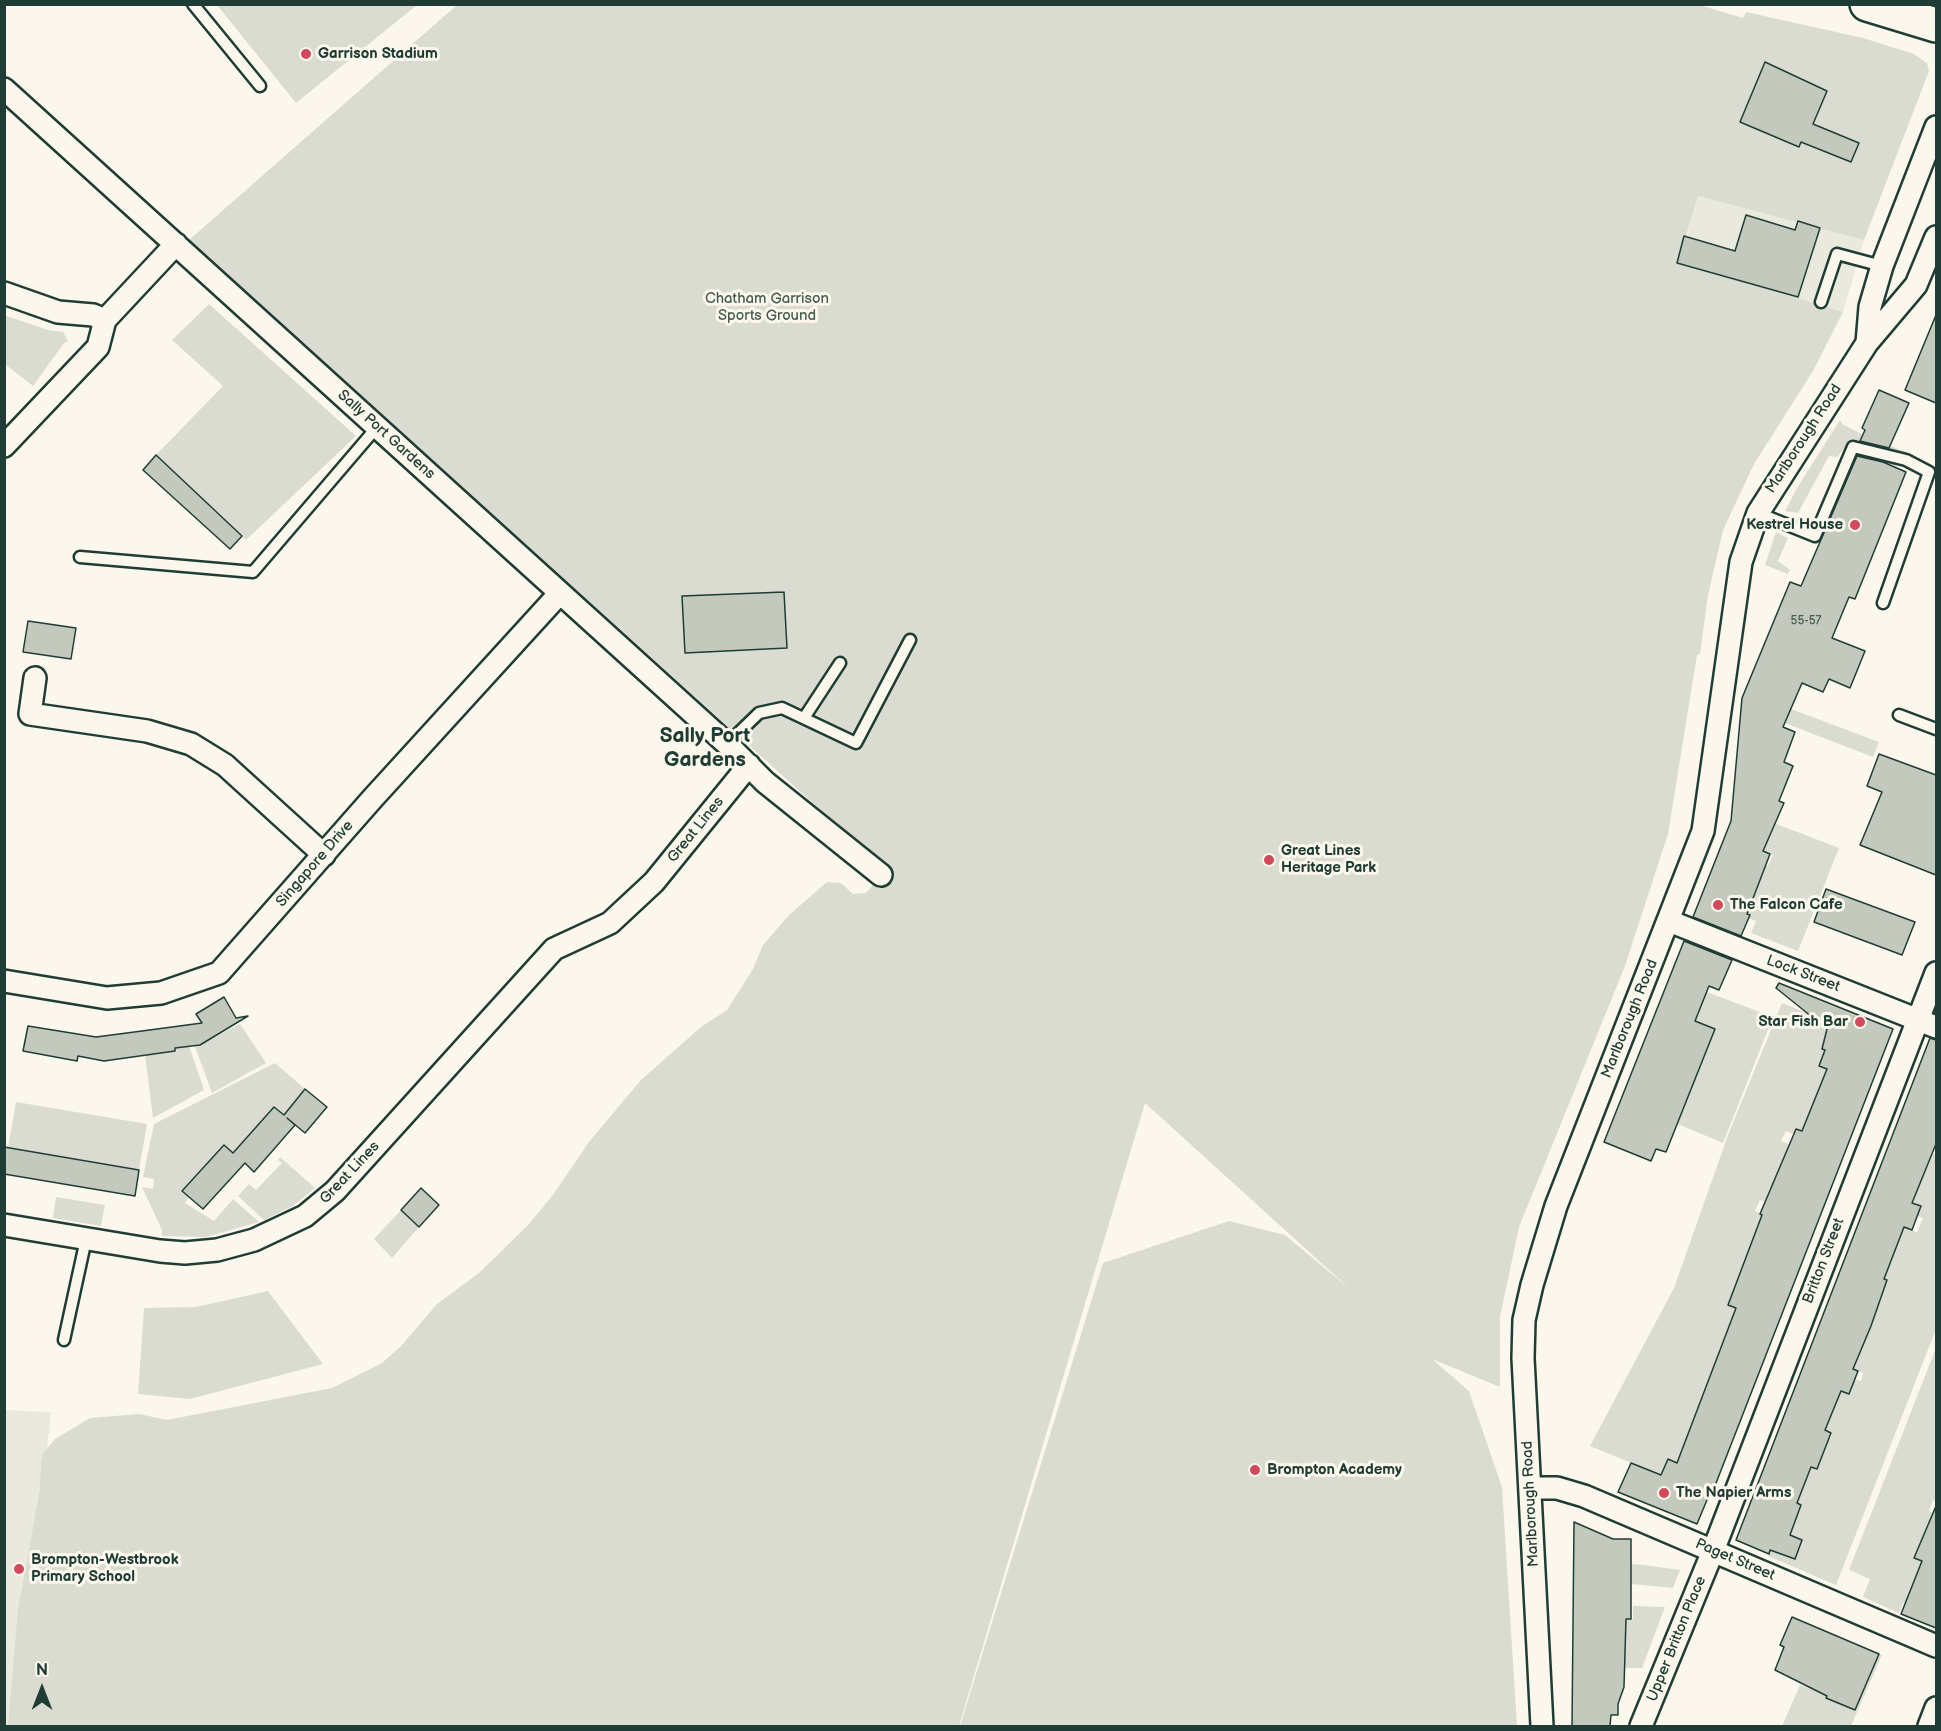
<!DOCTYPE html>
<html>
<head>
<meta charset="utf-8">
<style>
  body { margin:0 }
  #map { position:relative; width:1941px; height:1731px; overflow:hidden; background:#fbf7ec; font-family:"Balsamiq Sans",sans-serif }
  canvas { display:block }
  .frame { position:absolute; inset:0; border:6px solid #1f3d34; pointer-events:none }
  .north { position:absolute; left:12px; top:1659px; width:60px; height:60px; -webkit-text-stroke:4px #fbf7ec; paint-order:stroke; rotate:0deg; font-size:16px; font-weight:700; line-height:24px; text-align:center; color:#1f3d34 }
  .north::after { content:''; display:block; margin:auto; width:21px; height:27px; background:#1f3d34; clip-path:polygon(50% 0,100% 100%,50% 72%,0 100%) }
</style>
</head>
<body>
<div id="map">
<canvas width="1941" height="1731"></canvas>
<div class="frame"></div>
<div class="north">N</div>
</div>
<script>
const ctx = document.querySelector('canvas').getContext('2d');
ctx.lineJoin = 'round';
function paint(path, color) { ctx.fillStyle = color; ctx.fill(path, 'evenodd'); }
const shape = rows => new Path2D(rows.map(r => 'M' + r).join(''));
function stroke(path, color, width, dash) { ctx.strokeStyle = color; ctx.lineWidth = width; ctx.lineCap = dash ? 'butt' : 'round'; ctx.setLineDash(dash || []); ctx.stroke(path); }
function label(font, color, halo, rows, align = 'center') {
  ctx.font = font + ' "Balsamiq Sans",sans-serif'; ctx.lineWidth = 6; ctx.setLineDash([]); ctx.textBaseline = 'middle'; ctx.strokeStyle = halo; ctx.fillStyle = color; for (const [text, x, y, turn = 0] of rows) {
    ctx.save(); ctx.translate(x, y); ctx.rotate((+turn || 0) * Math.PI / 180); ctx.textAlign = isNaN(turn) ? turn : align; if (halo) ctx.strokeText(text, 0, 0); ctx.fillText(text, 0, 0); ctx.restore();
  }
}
const built = shape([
  [1698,196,1864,240,1842,316,1677,268],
  [5,1410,51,1412,17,1726,5,1726]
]);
const green = shape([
  [1696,4,1743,18,1746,12,1863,38,1914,54,1927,63,1929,71,1864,240,1698,196,1678,262,1843,312,1813,371,1754,464,1723,530,1708,595,1700,654,1697,655,1668,834,1625,966,1519,1227,1500,1317,1500,1387,1432,1359,1469,1391,1502,1487,1517,1726,960,1726,1103,1263,1229,1221,1285,1235,1351,1290,1145,1103,959,1726,8,1726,18,1610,40,1489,41,1463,43,1454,55,1439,90,1418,139,1414,167,1420,332,1388,382,1363,401,1346,437,1304,479,1273,529,1224,553,1195,589,1142,641,1080,701,1027,727,1010,753,969,763,945,789,915,827,882,841,883,853,894,866,893,886,869,189,240,457,5],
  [217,5,417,5,296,103],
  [209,304,356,436,246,540,156,455,223,386,172,340],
  [4,315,48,330,63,332,68,341,64,343,33,386,5,364],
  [1840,420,1842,424,1869,438,1914,455,1911,458,1864,440,1850,442,1837,457,1829,456,1798,513,1785,511,1797,488],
  [1776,532,1788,538,1778,561,1790,570,1788,574,1765,565],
  [1791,709,1879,742,1873,757,1782,722],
  [1774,823,1839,848,1798,951,1751,933,1756,921,1743,916,1746,857,1768,866,1773,855,1749,846,1752,839,1766,845],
  [1707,992,1773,1017,1723,1143,1656,1115,1680,1116,1683,1109,1688,1019],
  [1782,1003,1854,1032,1828,1028,1824,1038,1844,1058,1821,1059,1819,1066,1828,1069,1802,1137,1786,1131,1781,1141,1807,1152,1770,1187,1766,1199,1786,1207,1785,1209,1760,1200,1755,1211,1781,1222,1732,1296,1728,1305,1745,1312,1743,1315,1734,1312,1730,1322,1740,1326,1737,1331,1728,1328,1724,1337,1734,1342,1732,1347,1722,1343,1718,1352,1728,1356,1700,1404,1683,1448,1678,1460,1686,1466,1668,1459,1663,1470,1680,1483,1590,1446,1674,1288,1728,1135],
  [240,1024,266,1063,212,1093,189,1030,195,1026,205,1042],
  [182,1032,185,1034,204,1090,153,1118,145,1055,175,1051,175,1048,184,1047],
  [275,1063,305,1089,284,1115,274,1107,233,1153,224,1145,182,1191,189,1197,185,1203,214,1221,233,1199,259,1222,206,1237,162,1236,162,1230,142,1187,153,1189,154,1179,143,1177,154,1124],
  [16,1102,147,1124,139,1170,8,1148],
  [1933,1154,1936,1155,1936,1329,1836,1585,1768,1556,1770,1550,1795,1559,1802,1540,1778,1530,1798,1514,1801,1505,1787,1499,1806,1480,1823,1436,1831,1438,1832,1433,1817,1425,1831,1387,1849,1394,1852,1386,1850,1378,1861,1381,1863,1373,1853,1370,1858,1357,1855,1356,1853,1328,1868,1334,1871,1326,1866,1324,1873,1318,1887,1281,1874,1276,1904,1227,1917,1232,1923,1218,1917,1216,1912,1203,1918,1189,1906,1185,1928,1166],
  [280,1157,315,1188,293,1206,264,1220,238,1196,249,1184,256,1190,282,1163,278,1160],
  [56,1197,105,1205,101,1226,53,1218],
  [401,1210,419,1227,392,1258,374,1239],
  [268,1291,323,1364,190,1399,138,1394,144,1308,196,1307],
  [1936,1348,1936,1501,1933,1500,1929,1511,1936,1515,1936,1534,1931,1532,1928,1541,1936,1545,1936,1554,1919,1547,1915,1558,1933,1566,1925,1586,1914,1582,1909,1592,1916,1608,1903,1603,1899,1613,1863,1597,1870,1579,1849,1570],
  [1631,1564,1644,1565,1680,1570,1673,1588,1631,1584,1626,1572,1631,1572],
  [1633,1606,1665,1607,1642,1668,1609,1668,1621,1619,1633,1619],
  [1879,1654,1882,1655,1851,1726,1782,1726,1800,1685,1812,1689,1823,1666,1836,1673,1826,1698,1855,1710]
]);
const building = shape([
  [1765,62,1827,91,1813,124,1859,143,1851,162,1801,142,1799,147,1740,122,1765,62],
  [1746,215,1795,230,1798,221,1820,228,1798,297,1677,263,1684,236,1735,251,1746,215],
  [1936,315,1936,403,1905,390,1936,315],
  [1879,390,1909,403,1889,448,1860,441,1865,430,1862,428,1879,390],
  [156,455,242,536,230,549,143,470,156,455],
  [1857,456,1883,462,1906,472,1855,599,1849,597,1832,638,1865,651,1850,688,1829,679,1823,692,1802,683,1783,727,1795,732,1784,762,1793,766,1779,801,1784,803,1763,851,1770,854,1747,914,1750,915,1741,936,1693,917,1731,821,1742,698,1790,582,1801,586,1857,456],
  [784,592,787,648,685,653,682,596,784,592],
  [28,621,76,628,71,659,23,652,28,621],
  [1879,754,1936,775,1936,875,1860,845,1882,792,1867,786,1879,754],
  [1826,889,1915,922,1902,955,1814,922,1826,889],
  [1684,941,1732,960,1719,990,1709,986,1695,1021,1715,1029,1666,1152,1656,1149,1651,1161,1604,1142,1684,941],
  [1779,983,1893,1029,1711,1496,1709,1495,1697,1524,1618,1492,1631,1463,1661,1475,1668,1459,1677,1463,1736,1308,1728,1305,1762,1215,1760,1214,1796,1129,1802,1131,1827,1069,1819,1066,1825,1050,1822,1049,1827,1029,1776,988,1779,983],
  [224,997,236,1018,248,1016,200,1045,175,1048,175,1051,104,1061,78,1056,77,1061,23,1051,28,1026,96,1037,142,1031,202,1023,196,1014,224,997],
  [1930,1038,1936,1040,1936,1144,1912,1203,1921,1206,1912,1230,1904,1227,1884,1279,1887,1280,1871,1326,1853,1369,1858,1371,1849,1394,1841,1391,1825,1430,1831,1433,1817,1469,1811,1467,1797,1503,1801,1505,1790,1535,1802,1540,1795,1559,1770,1550,1769,1554,1736,1540,1930,1038],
  [305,1089,327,1107,305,1133,287,1118,295,1125,254,1172,245,1163,203,1209,182,1191,224,1145,233,1153,274,1107,284,1115,305,1089],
  [4,1147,139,1170,135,1196,4,1174,4,1147],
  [421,1188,439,1205,419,1227,401,1210,421,1188],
  [1936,1506,1936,1628,1901,1614,1922,1561,1914,1558,1936,1506],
  [1574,1522,1613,1539,1631,1539,1631,1619,1626,1619,1624,1687,1618,1704,1618,1715,1611,1715,1610,1726,1572,1726,1574,1522],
  [1792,1617,1879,1654,1855,1710,1826,1698,1827,1696,1775,1670,1784,1647,1780,1645,1792,1617]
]);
const lane = shape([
  [193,4,260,86],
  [1821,302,1837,254,1882,266],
  [1758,513,1815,536,1853,447,1906,460,1929,472,1883,603],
  [80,557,253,572,377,427],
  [1899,715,1936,729],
  [804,718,840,663],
  [727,744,759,713,782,708,856,743,910,640],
  [64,1340,86,1239]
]);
const street = shape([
  [4,89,727,744,765,782,881,875],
  [4,293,58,312,93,315,105,320],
  [1867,343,1870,307,1882,266,1936,127],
  [4,446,98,347,105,320,176,244],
  [35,678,30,714,147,731,191,744,225,765,324,855],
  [1669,921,1936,1027],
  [4,981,107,998,161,993,219,973,373,798,560,593],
  [4,1225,160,1251,185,1253,217,1250,254,1240,305,1216,335,1191,554,949,610,923,654,882,749,765],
  [1530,1488,1557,1488,1584,1496,1936,1646],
  [1542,1726,1523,1358,1524,1320,1532,1285,1556,1206,1703,831,1741,562,1758,513,1867,343,1916,285,1936,237],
  [1641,1726,1713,1551,1936,973],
  [1929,1726,1936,1708]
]);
const primary = shape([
  [1867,4,1936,25]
]);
const markers = [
  [306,54,6,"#d1495b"],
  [1855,525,6,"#d1495b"],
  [1269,860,6,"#d1495b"],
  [1718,905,6,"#d1495b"],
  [1860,1022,6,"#d1495b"],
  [1255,1470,6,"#d1495b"],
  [1664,1493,6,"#d1495b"],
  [19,1569,6,"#d1495b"]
];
const numberNames = [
  ["55-57",1806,621]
];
const poiNames = [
  ["Garrison Stadium",318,54],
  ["Kestrel House",1843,525,"right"],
  ["Great Lines",1281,851],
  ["Heritage Park",1281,868],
  ["The Falcon Cafe",1730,905],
  ["Star Fish Bar",1848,1022,"right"],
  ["Brompton Academy",1267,1470],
  ["The Napier Arms",1676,1493],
  ["Brompton-Westbrook",31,1560],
  ["Primary School",31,1577]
];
const parkNames = [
  ["Chatham Garrison",767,299],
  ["Sports Ground",767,316]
];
const streetNames = [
  ["Sally Port Gardens",386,435,42],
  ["Marlborough Road",1804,439,-57],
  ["Great Lines",696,830,-51],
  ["Singapore Drive",315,864,-49],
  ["Lock Street",1803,974,21],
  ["Marlborough Road",1630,1019,-68],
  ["Great Lines",350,1173,-47],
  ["Britton Street",1824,1261,-69],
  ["Marlborough Road",1531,1504,-93],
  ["Paget Street",1735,1560,23],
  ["Upper Britton Place",1677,1639,-68]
];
const districtNames = [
  ["Sally Port",705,737],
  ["Gardens",705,761]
];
paint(built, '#eae9de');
paint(green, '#dbdcd1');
paint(building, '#c4c9be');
stroke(building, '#1f3d34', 1.5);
stroke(lane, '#1f3d34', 15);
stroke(street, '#1f3d34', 26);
stroke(primary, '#1f3d34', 38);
stroke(lane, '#fbf7ec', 10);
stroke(street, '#fbf7ec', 21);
stroke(primary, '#fbf7ec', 33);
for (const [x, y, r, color] of markers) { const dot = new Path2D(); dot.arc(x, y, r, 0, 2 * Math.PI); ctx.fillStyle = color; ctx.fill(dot); stroke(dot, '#fbf7ec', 2); }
label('12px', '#486056', null, numberNames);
label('bold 15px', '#1f3d34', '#fbf7ec', poiNames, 'left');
label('15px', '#455d53', '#fbf7ec', parkNames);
label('15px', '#1f3d34', '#fbf7ec', streetNames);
label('bold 21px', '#1f3d34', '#fbf7ec', districtNames);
</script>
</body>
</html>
